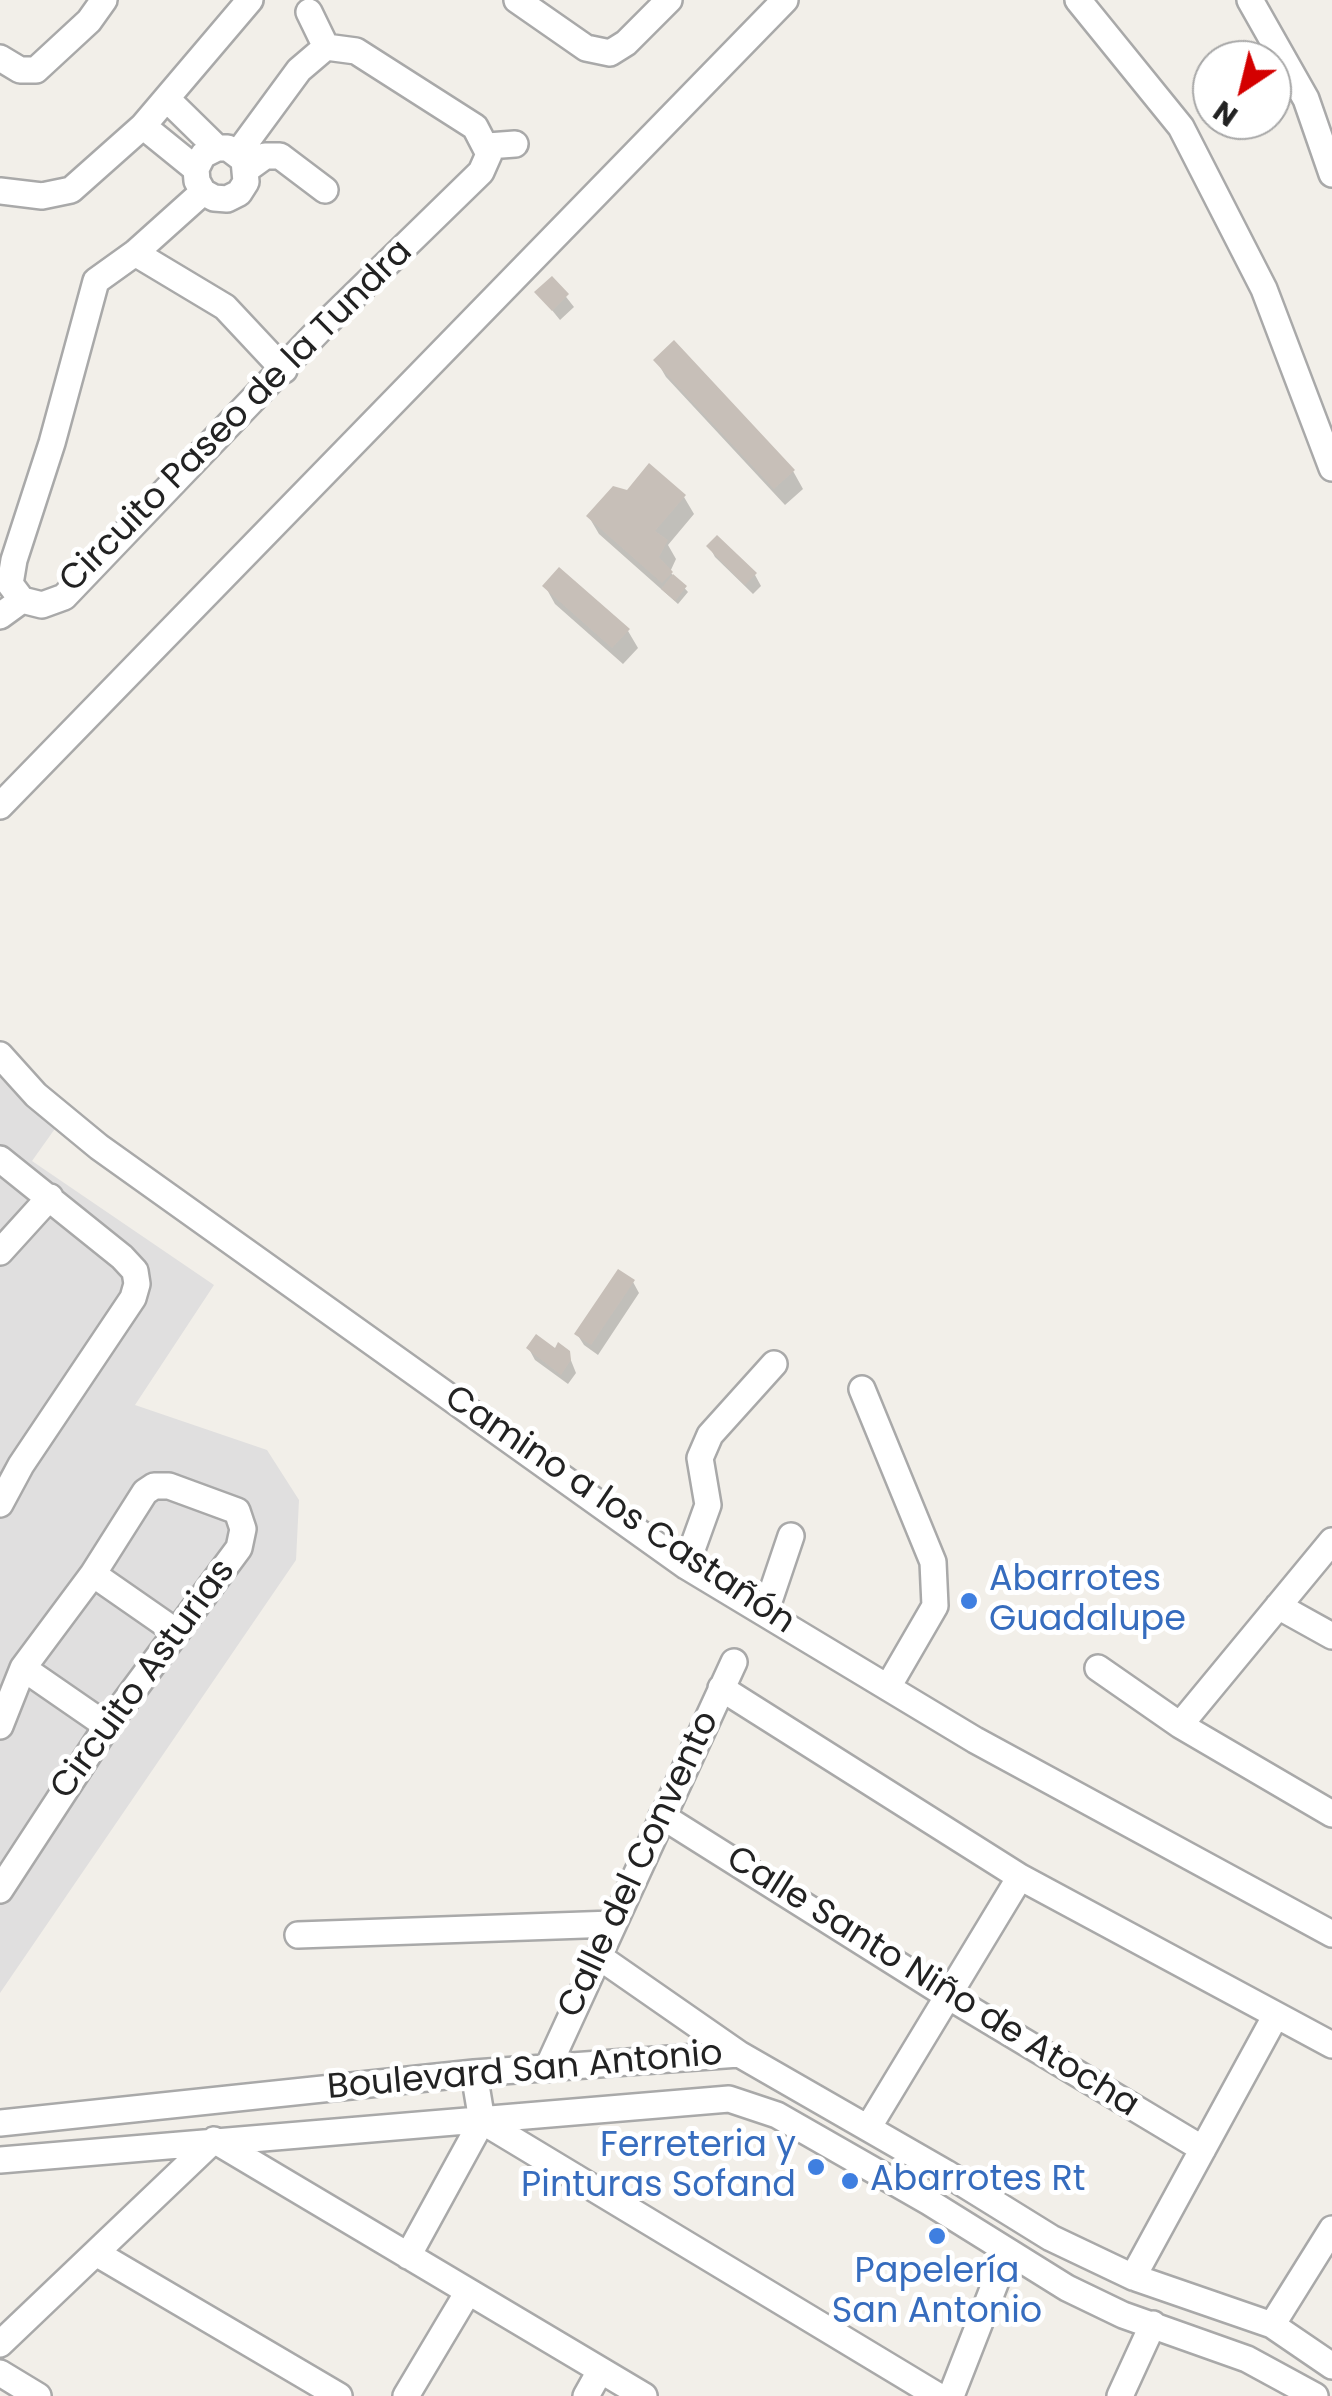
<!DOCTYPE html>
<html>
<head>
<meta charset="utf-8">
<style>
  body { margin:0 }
  #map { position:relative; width:1332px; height:2396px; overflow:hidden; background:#f2efe9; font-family:Poppins,sans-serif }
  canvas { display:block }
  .north { position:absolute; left:1192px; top:40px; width:100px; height:100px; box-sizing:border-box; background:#fff; border:2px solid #a7a7a7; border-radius:50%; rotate:215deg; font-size:28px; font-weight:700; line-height:40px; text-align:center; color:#222 }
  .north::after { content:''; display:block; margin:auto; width:35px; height:45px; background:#d40000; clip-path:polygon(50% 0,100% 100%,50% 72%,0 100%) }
</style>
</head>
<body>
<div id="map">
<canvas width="1332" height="2396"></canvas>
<div class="north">N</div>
</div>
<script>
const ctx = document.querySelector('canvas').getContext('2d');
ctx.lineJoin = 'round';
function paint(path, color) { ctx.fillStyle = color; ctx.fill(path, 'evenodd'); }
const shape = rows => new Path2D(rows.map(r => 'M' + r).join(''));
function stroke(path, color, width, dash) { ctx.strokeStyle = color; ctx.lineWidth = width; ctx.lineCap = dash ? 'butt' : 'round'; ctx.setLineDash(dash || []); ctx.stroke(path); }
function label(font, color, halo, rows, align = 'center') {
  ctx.font = font + ' Poppins,sans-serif'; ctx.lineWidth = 10; ctx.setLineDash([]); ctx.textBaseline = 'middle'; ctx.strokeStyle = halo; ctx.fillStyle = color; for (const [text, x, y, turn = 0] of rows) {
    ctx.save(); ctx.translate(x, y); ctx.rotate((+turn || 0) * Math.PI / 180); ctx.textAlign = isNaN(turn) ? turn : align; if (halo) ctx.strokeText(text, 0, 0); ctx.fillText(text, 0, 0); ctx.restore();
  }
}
const residential = shape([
  [0,1057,59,1123,32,1161,214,1285,135,1405,267,1450,299,1500,296,1560,0,1993]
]);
const shadow = shape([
  [552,279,574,307,560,320,538,293],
  [656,360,793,471,803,489,785,505,666,377],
  [684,497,694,514,668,545,676,559,670,572,688,592,678,604,599,534,589,517],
  [709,546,755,575,761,586,753,594,715,557],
  [545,586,628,631,638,648,623,664,555,604],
  [633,1282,639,1293,598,1355,584,1345,577,1334],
  [529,1349,568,1353,576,1373,568,1384,535,1360]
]);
const building = shape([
  [552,276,569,294,552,311,534,292],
  [674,340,795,470,774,489,653,360],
  [649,463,686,495,655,531,668,540,659,557,673,572,662,583,586,516,613,486,627,490],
  [717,535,757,573,745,585,706,546],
  [559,567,630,629,612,648,542,586],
  [673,574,687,586,675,601,661,589],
  [618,1269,635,1280,591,1345,574,1334],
  [536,1334,555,1348,558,1342,570,1351,571,1360,561,1375,526,1348]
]);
const minor = shape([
  [517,0,586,48,610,53,626,43,669,0],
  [1078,0,1181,127,1264,289,1332,468],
  [1250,0,1306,99,1332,174],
  [309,12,326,47],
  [0,58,20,70,36,70,89,21,104,0],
  [168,100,217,148,228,148,244,160,246,182,239,193,227,199,214,198,203,192,197,181,196,169,203,155,217,148],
  [143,126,196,169],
  [488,146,515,144],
  [247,169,265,156,280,156,325,190],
  [0,191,42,196,71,190,143,126,250,0],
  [203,192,135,253,96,281,52,443,14,560,10,584,22,600,42,605,64,597,325,324,481,172,489,154,475,127,356,51,326,47,299,70,238,153],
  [135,253,225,307,284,370],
  [0,616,22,600],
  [0,806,785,0],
  [0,1055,36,1095,99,1147,686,1566,975,1740,1332,1934],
  [0,1159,122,1257,135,1271,137,1284,133,1298,21,1465,0,1504],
  [0,1252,50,1197],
  [862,1389,933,1562,935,1606,888,1687],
  [686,1566,708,1505,700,1458,710,1435,774,1364],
  [93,1574,175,1631],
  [1278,1606,1332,1636],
  [765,1613,791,1536],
  [23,1668,107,1726],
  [1098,1668,1180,1725,1332,1814],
  [721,1688,1020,1877,1332,2045],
  [1180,1725,1332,1541],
  [0,1726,23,1668,93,1574,145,1492,154,1486,169,1486,237,1511,243,1529,239,1548,107,1726,0,1890],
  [662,1816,948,1996,1203,2149],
  [298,1935,613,1924],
  [598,1956,739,2054],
  [547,2069,734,1662],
  [474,2073,482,2121,938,2396],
  [0,2123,474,2073,739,2054,946,2173,1051,2238,1133,2277,1272,2325,1332,2366],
  [868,2128,1020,1877],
  [0,2160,729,2099,777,2115,929,2202,1067,2288,1123,2315,1247,2359,1315,2396],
  [96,2253,339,2396],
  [408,2256,482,2121],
  [1133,2277,1276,2015],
  [1272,2325,1332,2229],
  [0,2344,214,2140,644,2396],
  [0,2373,38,2396],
  [406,2396,468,2292],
  [586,2396,600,2371],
  [951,2396,1007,2253],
  [1120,2396,1153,2324]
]);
const markers = [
  [969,1601,10,"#3f7fe0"],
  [816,2167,10,"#3f7fe0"],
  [850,2181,10,"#3f7fe0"],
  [937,2236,10,"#3f7fe0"]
];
const streetNames = [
  ["Circuito Paseo de la Tundra",237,417,-45],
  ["Camino a los Castañón",619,1511,34],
  ["Circuito Asturias",144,1680,-54],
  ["Calle del Convento",640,1865,-65],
  ["Calle Santo Niño de Atocha",932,1983,32],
  ["Boulevard San Antonio",525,2072,-5]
];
const shopNames = [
  ["Abarrotes",989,1581],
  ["Guadalupe",989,1621],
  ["Ferreteria y",796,2147,"right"],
  ["Pinturas Sofand",796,2187,"right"],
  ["Abarrotes Rt",870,2181],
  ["Papelería",937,2273,"center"],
  ["San Antonio",937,2313,"center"]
];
paint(residential, '#e0dfdf');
paint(shadow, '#0003');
paint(building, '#c7bfb8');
stroke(minor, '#a9a9a9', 30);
stroke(minor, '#fff', 25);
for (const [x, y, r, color] of markers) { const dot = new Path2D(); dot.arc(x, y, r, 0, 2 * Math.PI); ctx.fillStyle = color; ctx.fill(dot); stroke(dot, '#fff', 4); }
label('35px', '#222', '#fff', streetNames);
label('35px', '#366cbe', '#fff', shopNames, 'left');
</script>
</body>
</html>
